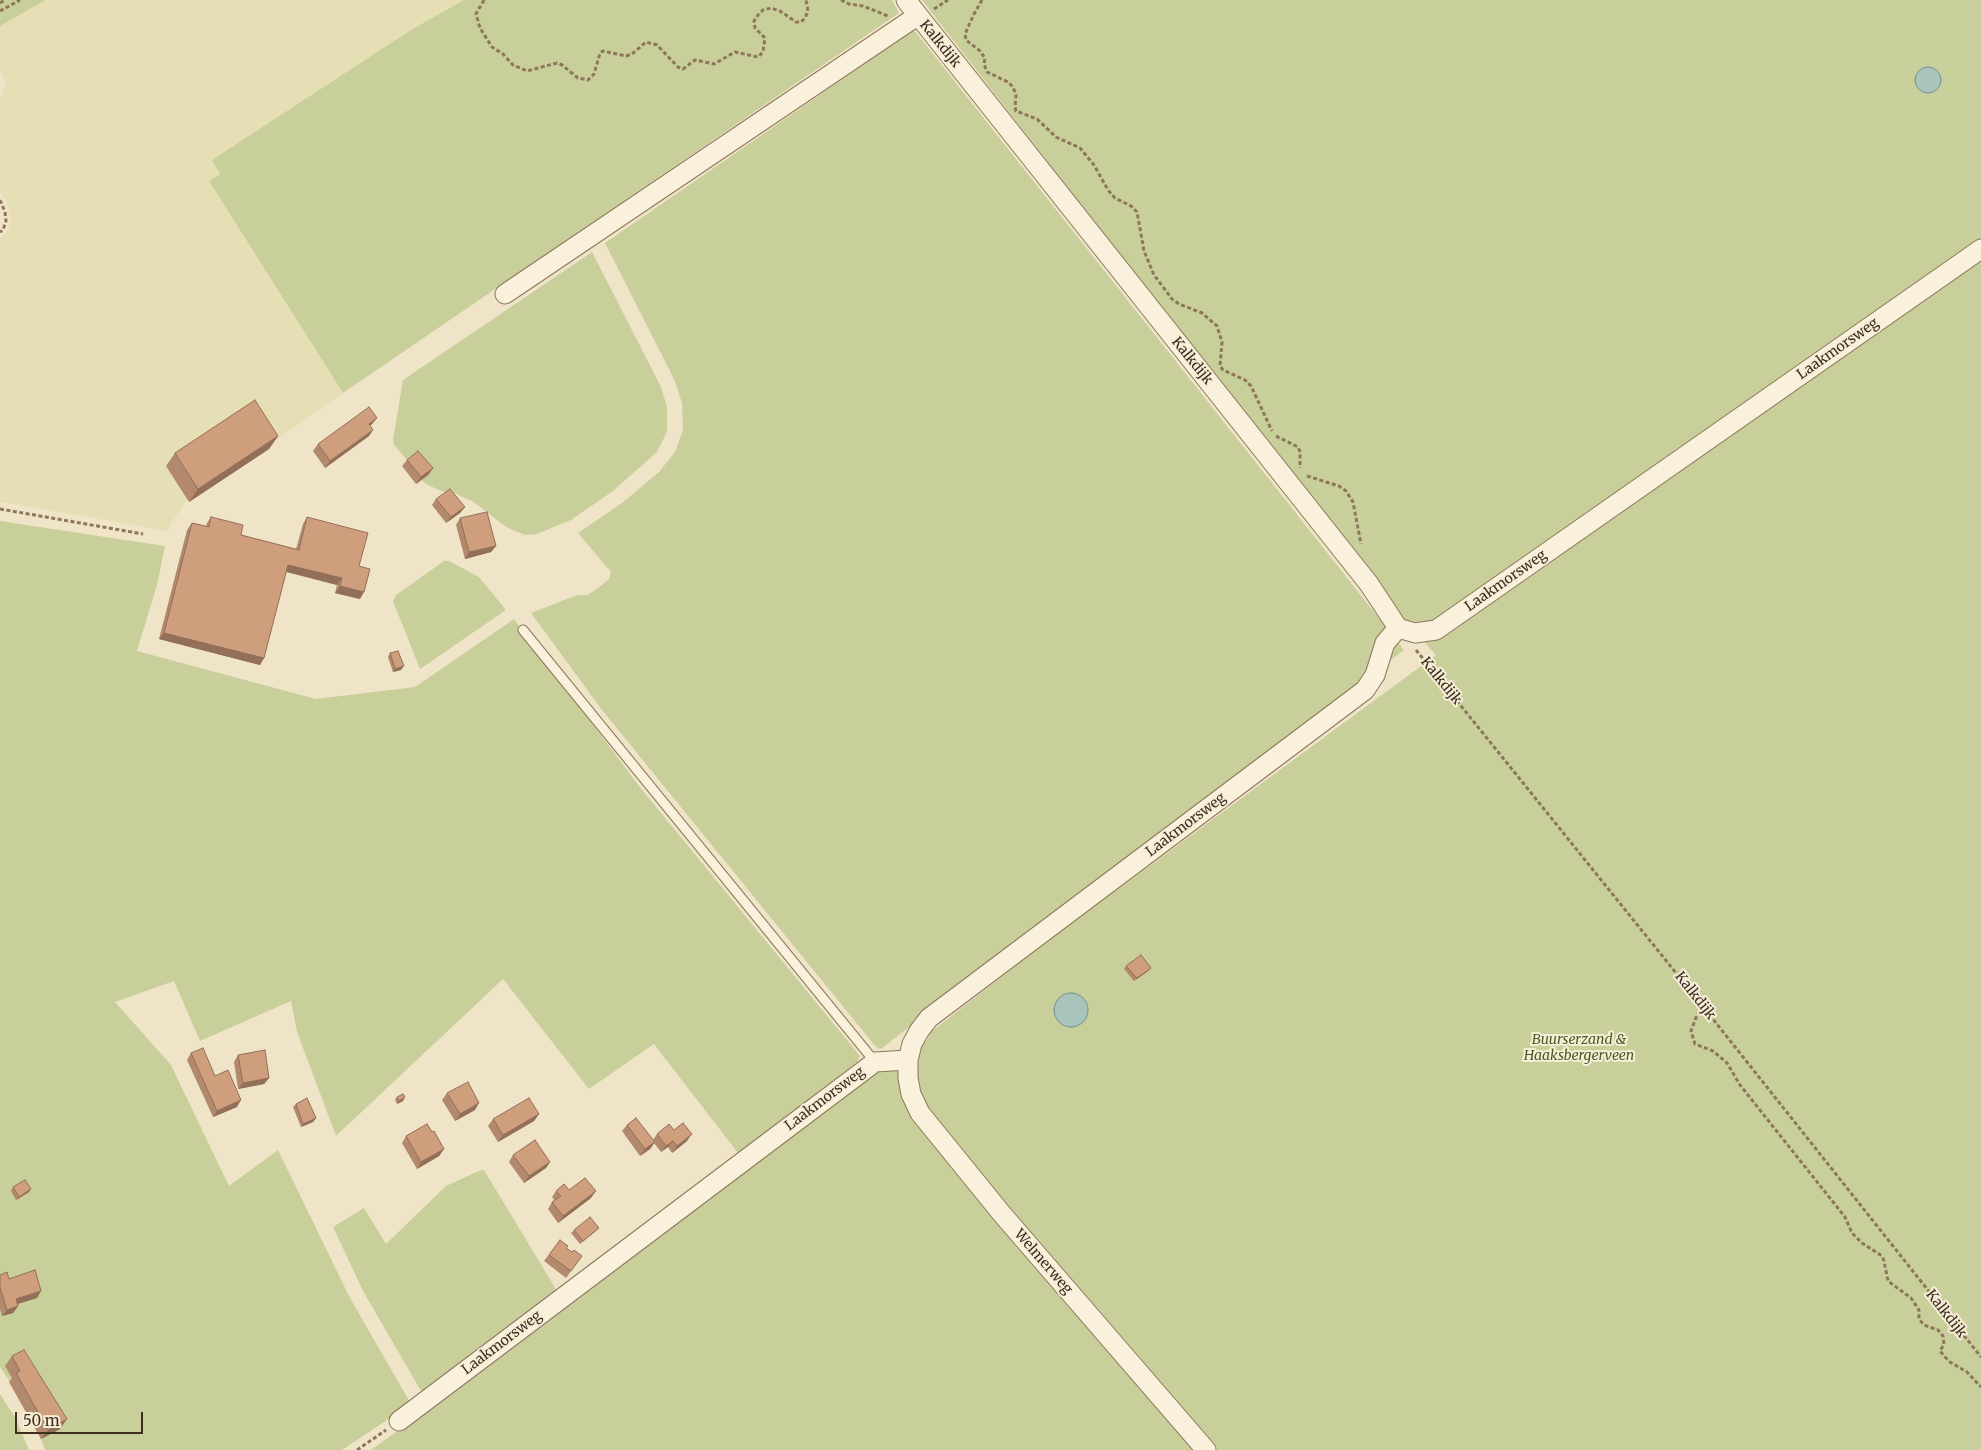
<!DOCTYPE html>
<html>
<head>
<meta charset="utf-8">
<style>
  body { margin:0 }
  #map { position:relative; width:1981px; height:1450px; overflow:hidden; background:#f0e4c8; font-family:Merriweather,serif }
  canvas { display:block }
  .scale { position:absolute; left:15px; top:1412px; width:128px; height:22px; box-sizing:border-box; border:2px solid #3d2e20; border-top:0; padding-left:6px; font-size:15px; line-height:18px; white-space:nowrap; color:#3d2e20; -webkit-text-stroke:4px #f7eed8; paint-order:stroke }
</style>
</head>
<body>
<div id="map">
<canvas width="1981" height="1450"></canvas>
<div class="scale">50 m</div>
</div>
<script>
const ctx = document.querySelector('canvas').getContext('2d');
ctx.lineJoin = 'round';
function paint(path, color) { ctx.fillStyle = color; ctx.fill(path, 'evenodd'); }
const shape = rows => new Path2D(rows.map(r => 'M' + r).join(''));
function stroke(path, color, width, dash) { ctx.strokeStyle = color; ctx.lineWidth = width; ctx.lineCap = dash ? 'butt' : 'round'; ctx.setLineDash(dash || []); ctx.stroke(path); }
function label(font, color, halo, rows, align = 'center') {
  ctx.font = font + ' Merriweather,serif'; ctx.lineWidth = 4; ctx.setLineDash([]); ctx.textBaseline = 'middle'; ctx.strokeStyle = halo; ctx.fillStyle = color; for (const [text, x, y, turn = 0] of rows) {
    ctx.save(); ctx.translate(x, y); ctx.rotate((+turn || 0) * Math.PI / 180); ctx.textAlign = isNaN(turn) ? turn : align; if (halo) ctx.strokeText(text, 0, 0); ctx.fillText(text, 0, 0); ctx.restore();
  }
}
const farmland = shape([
  [46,0,464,0,411,30,209,181,343,393,269,445,247,412,167,463,189,497,170,525,168,531,0,502,0,238,7,232,11,221,7,202,0,193,0,101,6,84,0,68,0,26]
]);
const green = shape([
  [0,0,46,0,0,26],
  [464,0,892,0,899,13,343,393,209,181,220,174,212,160,411,30],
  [922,0,1981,0,1981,1450,371,1450,432,1406,875,1069,889,1068,927,1040,932,1031,1053,937,1436,655,1409,625,1237,406],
  [914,30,1404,650,1159,832,881,1049,876,1047,602,710,531,613,577,595,587,595,597,589,609,579,611,572,578,533,622,503,659,472,675,452,683,430,682,403,674,379,605,243],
  [592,252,660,385,667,406,667,432,657,452,613,491,571,520,537,534,525,535,506,527,474,502,454,493,441,491,426,484,418,477,407,460,394,445,393,440,403,380],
  [0,521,165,546,157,585,137,651,316,699,415,687,514,619,639,786,860,1056,857,1062,738,1153,654,1044,589,1089,503,979,336,1136,297,1032,291,1001,200,1041,174,981,115,1002,171,1065,229,1186,278,1150,350,1298,411,1404,342,1450,45,1450,41,1438,11,1383,0,1367],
  [444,561,449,561,479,577,506,610,420,669,393,601,396,595],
  [481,1170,484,1170,557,1291,424,1396,363,1291,333,1227,364,1208,386,1244,446,1186],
  [0,1394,16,1419,29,1450,0,1450]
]);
const water = shape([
  '1915 80a13 13 0 1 1 26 0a13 13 0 1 1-26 0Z',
  '1054 1010a17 17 0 1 1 34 0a17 17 0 1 1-34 0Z'
]);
const path = shape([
  [484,0,476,14,480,28,492,47,503,54,513,65,527,71,557,63,562,65,578,78,588,80,594,74,600,53,603,51,626,56,632,54,646,42,657,45,678,67,683,69,695,60,714,64,735,52,758,57,763,52,765,38,755,28,754,21,758,15,763,10,771,8,780,11,796,22,801,22,805,18,808,11,806,0],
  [841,0,849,4,863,6,888,16],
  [982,0,974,14,965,34,966,40,979,50,985,58,984,64,987,72,1008,82,1013,87,1016,95,1015,107,1016,111,1037,119,1056,137,1080,148,1094,165,1108,190,1115,198,1131,206,1137,212,1144,251,1154,275,1172,299,1179,304,1202,313,1217,326,1222,342,1220,366,1223,370,1245,380,1251,386,1272,431],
  [0,3,5,0],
  [934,9,948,0],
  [0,11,20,0],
  [0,200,5,212,6,221,3,230,0,232],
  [1276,436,1298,447,1300,452,1300,468],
  [1307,476,1339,486,1346,491,1353,502,1361,544],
  [0,509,143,534],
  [1416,650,1701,1004,1981,1357],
  [1701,1004,1691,1031,1695,1044,1713,1051,1727,1063,1740,1085,1845,1217,1852,1233,1862,1243,1882,1256,1884,1261,1888,1281,1911,1298,1919,1310,1919,1319,1924,1325,1938,1330,1943,1336,1944,1344,1940,1351,1945,1357,1950,1362,1967,1372,1981,1387],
  [357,1450,386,1430]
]);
const lane = shape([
  [523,630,875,1062]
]);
const street = shape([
  [906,0,1369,584,1398,628],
  [505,294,917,16],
  [1398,628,1415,633,1436,630,1981,249],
  [399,1421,875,1062,908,1060],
  [1206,1450,1002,1214,920,1113,911,1094,908,1078,908,1060,912,1044,919,1031,929,1018,1365,690,1375,675,1385,643,1398,628]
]);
const wall = shape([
  [377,418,372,424,370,426,369,436,325,468,313,451,318,444],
  [278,436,269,449,189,502,166,466,175,453],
  [407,460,433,468,428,475,416,484,402,466],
  [436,499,465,507,460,513,446,523,432,505],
  [211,517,241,535,296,549,303,524,307,517,359,566,360,599,335,593,337,585,286,572,264,658,260,665,159,639,187,530,192,523,206,526,207,523],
  [460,518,496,546,491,552,465,559,456,525],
  [390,653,401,670,393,672,388,657],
  [1126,966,1148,971,1134,981,1124,969],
  [191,1053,215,1076,237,1107,213,1117,187,1060],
  [238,1055,269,1078,264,1084,238,1089,234,1062],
  [447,1093,475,1110,455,1121,442,1100],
  [397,1097,403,1101,397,1104,395,1100],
  [296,1104,316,1118,313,1122,301,1127,293,1107],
  [539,1114,534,1121,498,1142,488,1126,493,1119],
  [627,1125,653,1140,657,1134,674,1130,687,1141,672,1153,668,1147,661,1152,654,1143,650,1149,640,1156,622,1131],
  [432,1132,444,1149,439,1156,417,1169,402,1143,406,1136],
  [513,1155,550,1162,546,1168,524,1183,509,1162],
  [13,1187,29,1192,16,1200,11,1191],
  [569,1190,591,1198,558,1223,548,1209,552,1202,555,1201,552,1197,556,1191],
  [574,1230,596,1231,580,1244,571,1233],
  [560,1240,566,1248,572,1252,582,1256,566,1278,544,1261],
  [0,1275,9,1279,37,1298,17,1304,18,1306,13,1313,2,1316,0,1309],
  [12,1356,60,1429,41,1439,9,1382,12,1378,5,1366]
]);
const shadedWall = shape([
  [377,418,372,424,364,430,369,424],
  [373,430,369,436,325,468,330,461],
  [278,436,269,449,189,502,198,489],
  [433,468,428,475,416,484,421,477],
  [465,507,460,513,446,523,451,517],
  [496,546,491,552,465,559,469,552],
  [288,565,342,578,337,585,284,571],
  [340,586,364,592,360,599,335,593],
  [164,633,264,658,260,665,159,639],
  [404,666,401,670,393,672,395,669],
  [1151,968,1148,971,1134,981,1137,978],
  [269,1078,264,1084,238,1089,243,1083],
  [405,1097,403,1101,397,1104,399,1101],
  [241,1100,237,1107,213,1117,217,1111],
  [479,1103,475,1110,455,1121,460,1114],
  [539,1114,534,1121,498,1142,503,1135],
  [316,1118,313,1122,301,1127,303,1124],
  [692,1134,687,1141,672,1153,677,1146],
  [673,1141,668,1147,661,1152,666,1146],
  [655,1142,650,1149,640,1156,645,1149],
  [444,1149,439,1156,417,1169,421,1162],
  [550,1162,546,1168,524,1183,529,1176],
  [31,1189,29,1192,16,1200,19,1197],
  [596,1191,591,1198,558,1223,563,1216],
  [41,1291,37,1298,11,1306,16,1299],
  [18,1306,13,1313,2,1316,7,1310],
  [67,1419,60,1429,41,1439,48,1430]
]);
const building = shape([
  [255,400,278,436,198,489,175,453,255,400],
  [369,407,377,418,369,424,373,430,330,461,318,444,369,407],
  [418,451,433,468,421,477,407,460,418,451],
  [450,489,465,507,451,517,436,499,450,489],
  [487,512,496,546,469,552,460,518,487,512],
  [211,517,243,525,241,535,299,550,307,517,368,533,359,566,370,569,364,592,340,586,342,578,288,565,264,658,164,633,192,523,209,527,211,517],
  [398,651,404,666,395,669,390,653,398,651],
  [1141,955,1151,968,1137,978,1126,966,1141,955],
  [203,1048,215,1076,228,1070,241,1100,217,1111,191,1053,203,1048],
  [265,1050,269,1078,243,1083,238,1055,265,1050],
  [468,1082,479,1103,460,1114,447,1093,468,1082],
  [403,1094,405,1097,399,1101,397,1097,403,1094],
  [307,1098,316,1118,303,1124,296,1104,307,1098],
  [529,1098,539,1114,503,1135,493,1119,529,1098],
  [636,1118,655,1142,645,1149,627,1125,636,1118],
  [683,1123,692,1134,677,1146,673,1141,666,1146,657,1134,669,1124,674,1130,683,1123],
  [427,1124,432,1132,434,1131,444,1149,421,1162,406,1136,427,1124],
  [535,1140,550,1162,529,1176,513,1155,535,1140],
  [585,1178,596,1191,563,1216,552,1202,561,1196,556,1191,564,1184,569,1190,585,1178],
  [25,1180,31,1189,19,1197,13,1187,25,1180],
  [590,1217,599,1228,583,1241,574,1230,590,1217],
  [560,1240,568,1246,566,1248,572,1252,574,1250,582,1256,571,1271,549,1255,560,1240],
  [35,1270,41,1291,16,1299,18,1306,7,1310,0,1288,0,1275,7,1272,9,1279,35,1270],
  [24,1350,67,1419,48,1430,16,1373,20,1371,12,1356,24,1350]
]);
const streetNames = [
  ["Kalkdijk",940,44,51],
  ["Laakmorsweg",1838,349,-35],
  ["Kalkdijk",1192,361,51],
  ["Laakmorsweg",1506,581,-35],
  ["Kalkdijk",1441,681,51],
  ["Laakmorsweg",1186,825,-37],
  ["Kalkdijk",1695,996,52],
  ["Laakmorsweg",825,1099,-37],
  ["Welmerweg",1043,1262,49],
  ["Kalkdijk",1946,1314,52],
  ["Laakmorsweg",502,1343,-37]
];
const parkNames = [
  ["Buurserzand &",1579,1040],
  ["Haaksbergerveen",1579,1056]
];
paint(farmland, '#e6deb5');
paint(green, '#c9cf9b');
paint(water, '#a9c4bc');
stroke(water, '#6f938a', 1);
stroke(lane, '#8d765c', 11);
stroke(street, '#8d765c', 21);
stroke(path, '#8d765c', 3, [4, 2.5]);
stroke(lane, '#faf1dc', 9);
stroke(street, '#faf1dc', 19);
paint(wall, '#b2896c');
paint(shadedWall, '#916f58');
paint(building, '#cf9f7d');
stroke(building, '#916f58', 1);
label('14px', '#3d2e20', '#f7eed8', streetNames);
label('italic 14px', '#4d5a26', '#f7eed8', parkNames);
</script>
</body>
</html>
